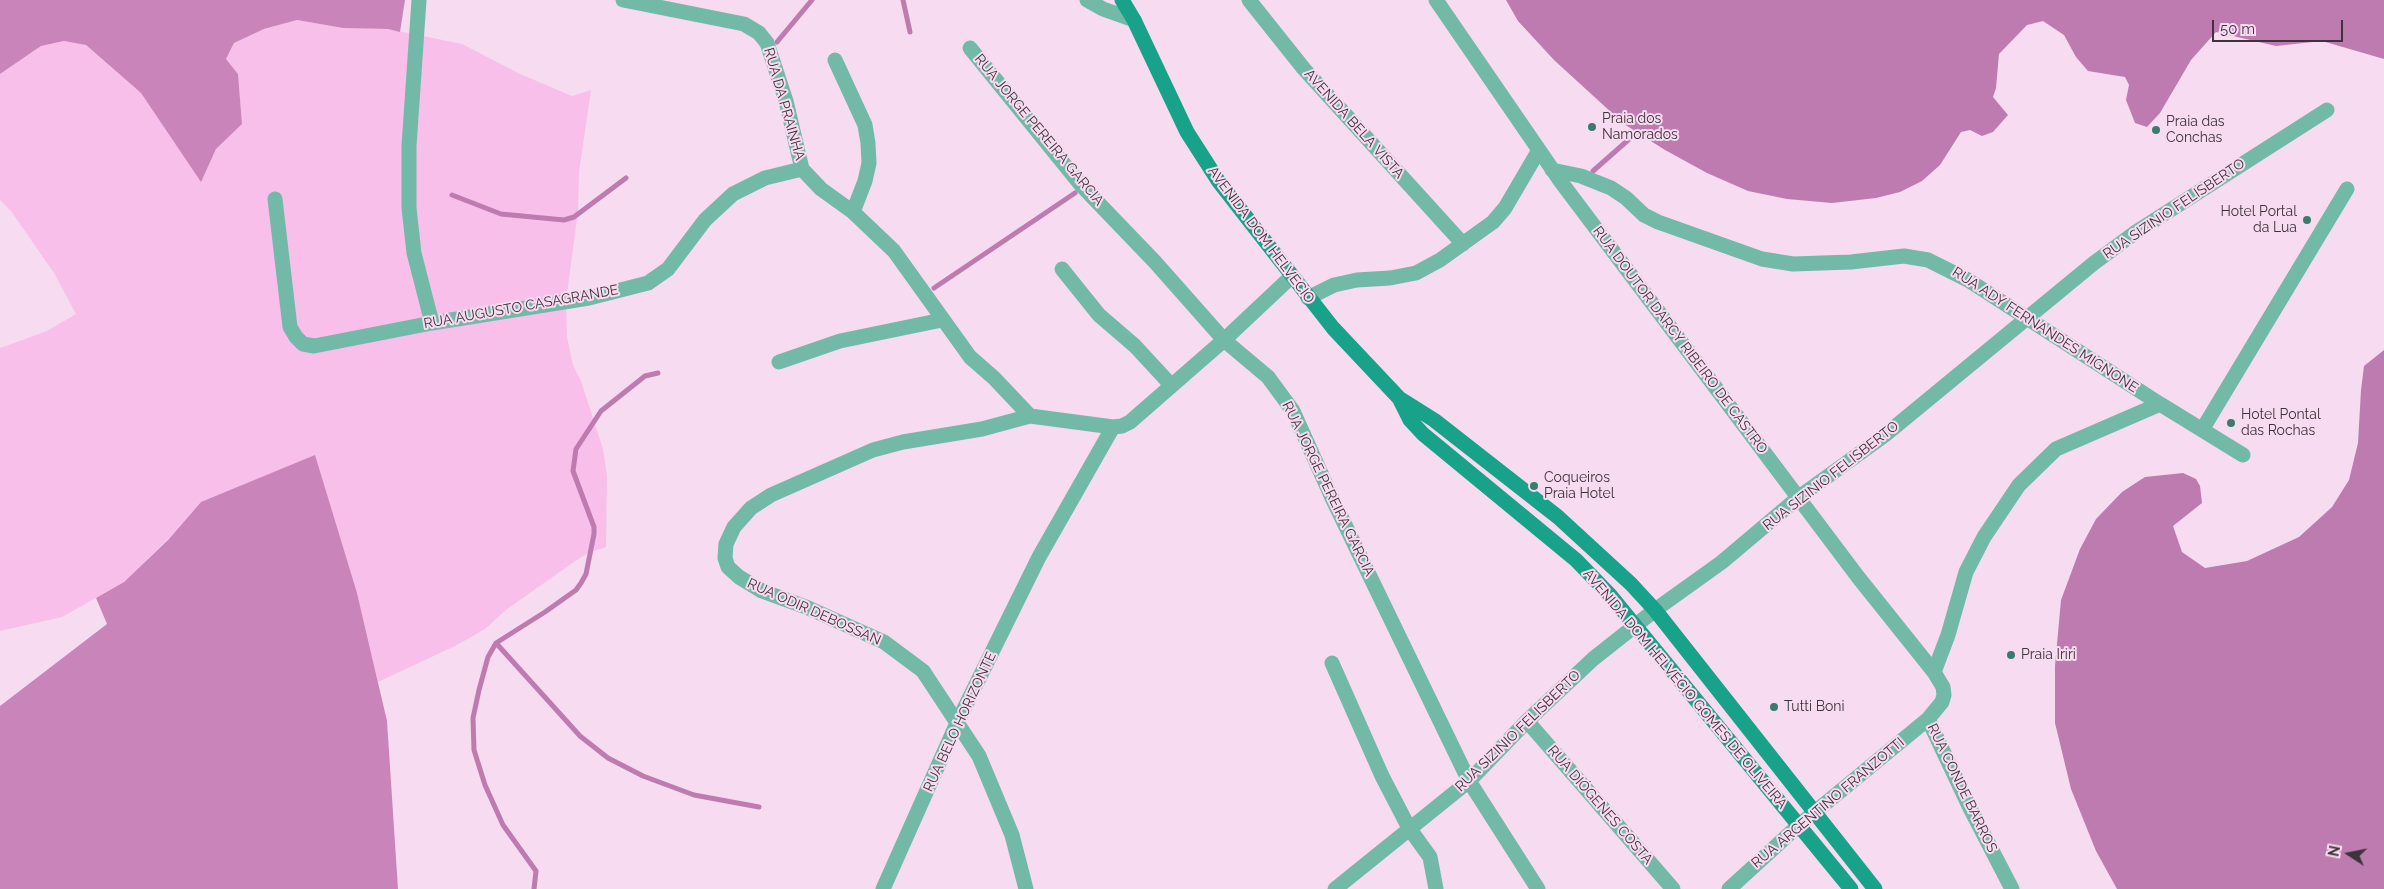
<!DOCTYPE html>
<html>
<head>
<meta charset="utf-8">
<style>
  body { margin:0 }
  #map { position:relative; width:2384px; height:889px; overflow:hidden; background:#f7dbf0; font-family:Raleway,sans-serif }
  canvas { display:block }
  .north { position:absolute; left:2324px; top:829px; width:50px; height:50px; -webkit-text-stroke:4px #f7dbf0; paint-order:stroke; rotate:281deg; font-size:14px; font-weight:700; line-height:20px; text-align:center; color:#3e333b }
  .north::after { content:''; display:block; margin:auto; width:18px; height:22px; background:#3e333b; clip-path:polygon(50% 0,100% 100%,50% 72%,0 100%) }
  .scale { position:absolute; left:2212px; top:20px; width:131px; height:22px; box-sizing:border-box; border:2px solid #3e333b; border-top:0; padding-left:6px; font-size:15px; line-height:18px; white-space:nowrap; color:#3e333b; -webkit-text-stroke:4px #f7dbf0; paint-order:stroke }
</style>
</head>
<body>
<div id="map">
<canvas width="2384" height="889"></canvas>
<div class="north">N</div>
<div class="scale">50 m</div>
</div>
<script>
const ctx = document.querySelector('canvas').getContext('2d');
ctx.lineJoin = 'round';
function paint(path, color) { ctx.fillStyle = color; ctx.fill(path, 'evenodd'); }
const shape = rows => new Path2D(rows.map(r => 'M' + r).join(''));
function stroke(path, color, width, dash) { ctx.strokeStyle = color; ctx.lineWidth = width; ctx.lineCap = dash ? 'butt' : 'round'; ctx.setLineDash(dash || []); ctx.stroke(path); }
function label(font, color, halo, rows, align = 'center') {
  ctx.font = font + ' Raleway,sans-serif'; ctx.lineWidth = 4; ctx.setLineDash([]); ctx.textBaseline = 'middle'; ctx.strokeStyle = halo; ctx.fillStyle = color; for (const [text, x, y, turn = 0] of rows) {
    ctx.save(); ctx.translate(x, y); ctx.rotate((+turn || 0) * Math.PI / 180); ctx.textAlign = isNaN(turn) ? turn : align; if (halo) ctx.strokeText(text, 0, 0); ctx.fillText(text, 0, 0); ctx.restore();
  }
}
const green = shape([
  [297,20,343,28,388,29,462,44,520,74,572,96,591,90,579,172,578,211,566,301,567,337,573,365,581,381,603,449,607,476,606,547,588,553,574,562,507,609,485,629,457,645,378,682,357,593,201,502,168,539,124,582,62,617,0,631,0,348,47,331,76,314,54,273,11,211,0,200,0,74,41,46,64,41,86,45,141,93,201,181,216,149,242,124,238,74,226,59,234,43,264,29]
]);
const forest = shape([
  [0,0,405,0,400,32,388,29,343,28,297,20,264,29,234,43,226,59,238,74,242,124,216,149,201,182,141,93,86,45,64,41,41,46,0,74],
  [315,455,357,593,387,721,398,889,0,889,0,706,107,624,96,598,124,582,168,540,201,502]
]);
const water = shape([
  [1506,0,2384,0,2384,59,2322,41,2276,46,2216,32,2191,60,2160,113,2147,127,2135,123,2126,100,2129,85,2125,77,2088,71,2076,57,2064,35,2043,21,2027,25,1999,54,1996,88,1993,97,2008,115,1993,132,1982,136,1970,130,1961,132,1940,165,1922,181,1900,192,1876,198,1832,203,1787,199,1748,191,1707,173,1665,150,1624,124,1554,60,1518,21],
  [2384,350,2384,889,2117,889,2096,851,2071,789,2055,723,2055,666,2061,600,2080,549,2096,519,2122,492,2145,477,2183,473,2196,479,2200,486,2202,503,2173,526,2182,552,2205,568,2247,561,2299,537,2332,507,2349,480,2358,443,2361,390,2364,366]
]);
const stream = shape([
  [903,0,910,32],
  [777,42,812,0],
  [1593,171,1635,134],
  [452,195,501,214,564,220,574,217,626,178],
  [934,288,1075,193],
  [496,643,580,736,608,758,643,776,694,795,759,807],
  [534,889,536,871,503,825,485,785,474,750,473,718,479,690,488,657,496,643,545,612,576,590,581,583,586,574,594,534,594,527,573,471,576,449,601,411,645,376,658,373]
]);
const street = shape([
  [419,0,409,146,409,208,414,253,432,323],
  [623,0,744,24,759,33,767,43,786,101,802,169],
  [1087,0,1103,9,1134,20],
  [1249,0,1304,69,1463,244],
  [1436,0,1561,182,1858,577,1934,672,1943,687,1944,695,1942,702,1928,719,1970,808,2012,889],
  [970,48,1081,185,1155,262,1224,340,1268,377,1293,411,1333,500,1469,781,1538,889],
  [835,60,865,125,868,143,869,163,865,181,853,212],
  [1552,170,1581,176,1611,188,1626,198,1644,215,1658,222,1762,259,1793,264,1851,262,1904,256,1928,260,1968,280,2160,404,2243,455],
  [275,199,290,327,296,337,303,344,314,346,432,323,589,298,648,283,668,269,705,220,733,194,765,178,802,169,821,189,853,212,894,251,970,357,994,378,1030,416],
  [1062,269,1099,315,1135,346,1171,385],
  [1308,298,1334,285,1357,280,1390,278,1416,273,1440,260,1493,222,1505,208,1539,150],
  [779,362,840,341,942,320],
  [2202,430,2347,189],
  [1332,663,1382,776,1409,828,1430,857,1436,889],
  [1934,672,1948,635,1966,572,1984,537,2019,485,2056,449,2160,404],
  [1527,721,1673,889],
  [883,889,957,723,1039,557,1113,427],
  [1026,889,1012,835,979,756,923,671,884,642,806,607,762,591,739,577,728,567,725,558,726,544,734,527,751,508,771,495,873,450,903,442,982,429,1030,416,1113,427,1122,426,1130,422,1224,340,1291,277],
  [1335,889,1469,781,1527,721,1593,659,1655,610,1722,562,1799,497,1885,435,2094,263,2136,232,2327,110],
  [1729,889,1798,826,1928,719]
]);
const secondary = shape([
  [1122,0,1134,20,1187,132,1219,182,1333,328,1399,398,1410,420,1423,434,1576,560,1610,595,1851,889],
  [1399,398,1434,420,1558,517,1631,584,1655,610,1875,889]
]);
const markers = [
  [1592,127,5,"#397c6d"],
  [2156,130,5,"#397c6d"],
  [2307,220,5,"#397c6d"],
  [2231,423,5,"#397c6d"],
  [1534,486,5,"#397c6d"],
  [2011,655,5,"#397c6d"],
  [1774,707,5,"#397c6d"]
];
const streetNames = [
  ["RUA DA PRAINHA",784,104,74],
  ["AVENIDA BELA VISTA",1354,124,48],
  ["RUA JORGE PEREIRA GARCIA",1039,130,50],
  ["RUA SIZINIO FELISBERTO",2174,209,-34],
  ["AVENIDA DOM HELVECIO",1261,235,53],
  ["RUA AUGUSTO CASAGRANDE",521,307,-10],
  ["RUA ADY FERNANDES MIGNONE",2045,330,33],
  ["RUA DOUTOR DARCY RIBEIRO DE CASTRO",1680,340,53],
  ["RUA SIZINIO FELISBERTO",1831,476,-38],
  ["RUA JORGE PEREIRA GARCIA",1328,489,64],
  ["RUA ODIR DEBOSSAN",814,612,24],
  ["AVENIDA DOM HELVÉCIO GOMES DE OLIVEIRA",1685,689,50],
  ["RUA BELO HORIZONTE",960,722,-65],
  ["RUA SIZINIO FELISBERTO",1518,731,-44],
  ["RUA CONDE BARROS",1962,788,64],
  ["RUA ARGENTINO FRANZOTTI",1828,803,-40],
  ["RUA DIÓGENES COSTA",1600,805,49]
];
const poiNames = [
  ["Praia dos",1602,119],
  ["Namorados",1602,135],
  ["Praia das",2166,122],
  ["Conchas",2166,138],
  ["Hotel Portal",2297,212,"right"],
  ["da Lua",2297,228,"right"],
  ["Hotel Pontal",2241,415],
  ["das Rochas",2241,431],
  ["Coqueiros",1544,478],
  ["Praia Hotel",1544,494],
  ["Praia Iriri",2021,655],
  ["Tutti Boni",1784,707]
];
paint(green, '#f8bfea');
paint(forest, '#c985ba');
paint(water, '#be7baf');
stroke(stream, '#be7baf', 5);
stroke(street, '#73b9a8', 15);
stroke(secondary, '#19a28a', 15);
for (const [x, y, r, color] of markers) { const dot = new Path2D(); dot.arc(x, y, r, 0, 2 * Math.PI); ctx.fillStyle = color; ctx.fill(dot); stroke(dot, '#f7dbf0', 2); }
label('14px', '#3e333b', '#f7dbf0', streetNames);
label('14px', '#3e333b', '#f7dbf0', poiNames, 'left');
</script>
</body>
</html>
